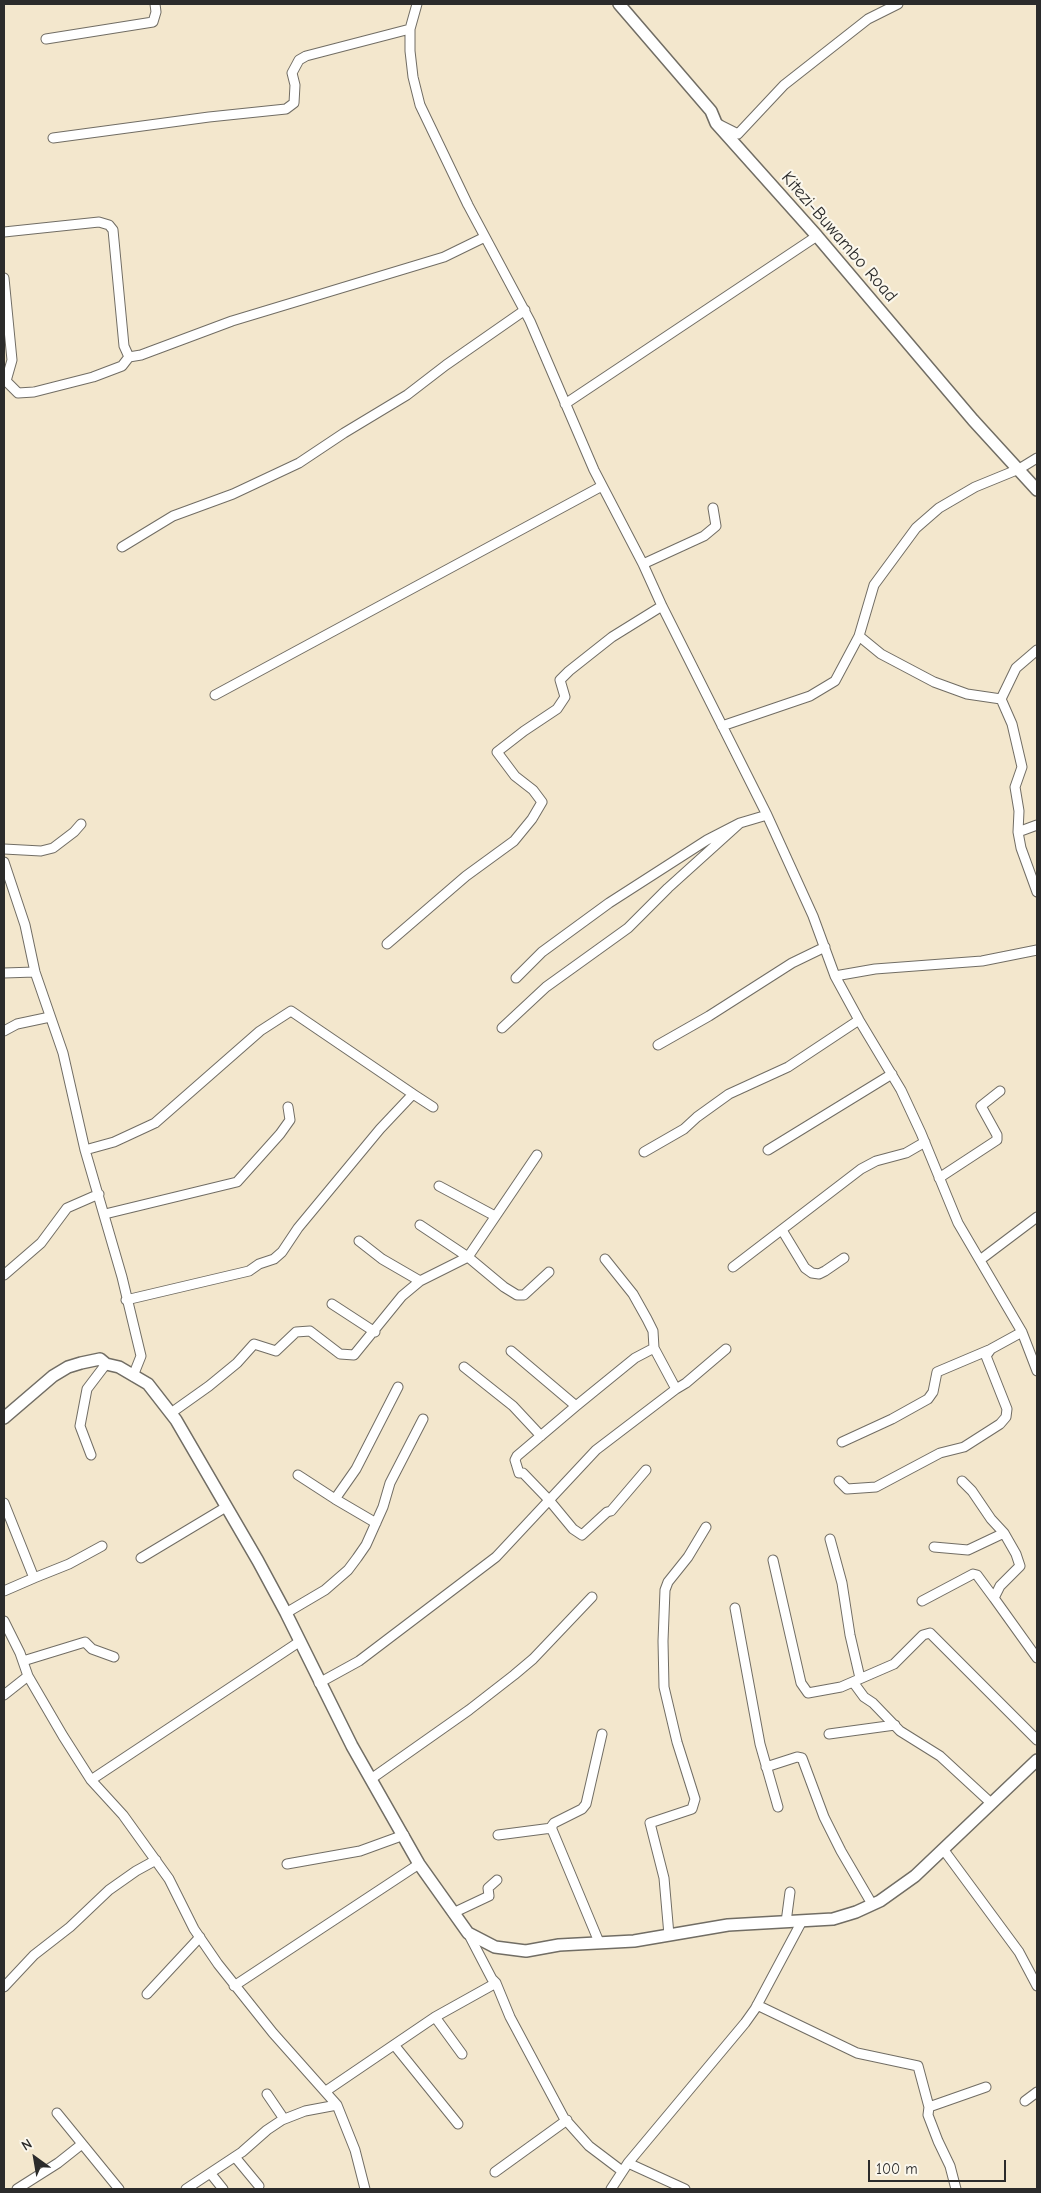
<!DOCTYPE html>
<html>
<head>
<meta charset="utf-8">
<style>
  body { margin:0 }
  #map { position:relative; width:1041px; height:2193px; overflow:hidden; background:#f3e7cd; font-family:"Comic Neue",sans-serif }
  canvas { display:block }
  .frame { position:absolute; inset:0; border:5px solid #2b2b2b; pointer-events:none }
  .north { position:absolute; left:10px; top:2133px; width:50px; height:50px; -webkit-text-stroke:4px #fbf7ec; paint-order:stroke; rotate:328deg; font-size:14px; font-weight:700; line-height:20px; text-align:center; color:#2b2b2b }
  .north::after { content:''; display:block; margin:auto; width:18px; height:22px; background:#2b2b2b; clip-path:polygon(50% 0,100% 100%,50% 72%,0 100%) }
  .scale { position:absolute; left:868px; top:2160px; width:138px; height:22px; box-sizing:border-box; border:2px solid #2b2b2b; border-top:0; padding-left:6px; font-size:15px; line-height:18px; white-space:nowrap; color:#2b2b2b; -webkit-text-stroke:4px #fbf7ec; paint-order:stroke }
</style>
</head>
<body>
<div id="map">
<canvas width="1041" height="2193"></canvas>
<div class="frame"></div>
<div class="north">N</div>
<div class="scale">100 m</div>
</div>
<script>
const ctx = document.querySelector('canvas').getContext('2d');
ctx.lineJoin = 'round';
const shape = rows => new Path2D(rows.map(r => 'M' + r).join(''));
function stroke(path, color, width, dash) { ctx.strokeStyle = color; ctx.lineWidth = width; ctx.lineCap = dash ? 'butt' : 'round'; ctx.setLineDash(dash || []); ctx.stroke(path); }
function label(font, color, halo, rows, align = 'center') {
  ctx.font = font + ' "Comic Neue",sans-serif'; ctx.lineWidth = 4.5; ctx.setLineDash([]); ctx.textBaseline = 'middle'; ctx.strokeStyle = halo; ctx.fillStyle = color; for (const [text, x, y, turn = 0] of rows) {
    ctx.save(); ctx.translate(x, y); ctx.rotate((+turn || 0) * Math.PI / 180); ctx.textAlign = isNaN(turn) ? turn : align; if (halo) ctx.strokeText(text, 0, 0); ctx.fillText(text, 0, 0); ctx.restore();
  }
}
const minor = shape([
  [417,4,410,29,410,51,413,77,420,105,468,205,530,321,594,470,643,564,662,606,767,815,813,916,835,976,859,1020,901,1090,921,1133,958,1223,1022,1332,1037,1371],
  [46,39,153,22,156,12,155,4],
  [720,125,738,134,784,85,868,19,898,4],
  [53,138,209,117,286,109,294,103,295,85,292,73,299,60,306,56,410,29],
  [4,232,99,222,109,225,113,230,124,346,129,357,141,355,232,321,444,257,485,237],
  [4,278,12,360,6,381,18,393,34,392,93,377,122,366,129,357],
  [565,404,817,236],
  [122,547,173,516,233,494,299,463,344,433,407,395,446,365,525,310],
  [643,564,704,536,716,526,713,508],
  [859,636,881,654,934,682,967,694,1001,699,1012,724,1022,767,1015,787,1019,811,1018,832,1021,848,1037,892],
  [215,695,602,486],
  [1001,699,1016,668,1037,650],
  [722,726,810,696,835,681,859,636,874,585,916,528,939,508,975,487,1019,469,1037,458],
  [1018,832,1037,825],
  [4,849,41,851,53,848,74,832,81,824],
  [4,862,25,925,35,972,63,1053,85,1150,122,1277,141,1356,133,1376],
  [387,944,466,876,514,841,532,819,542,802,533,790,515,776,497,752,524,731,557,709,565,697,560,680,569,671,612,637,662,606],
  [4,973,35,972],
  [835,976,875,969,982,961,1037,950],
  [516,978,542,952,609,903,707,840,740,823,767,815],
  [502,1028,546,987,628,928,668,888,740,823],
  [4,1031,17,1024,50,1017],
  [658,1045,709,1016,792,963,825,947],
  [85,1150,114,1142,155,1123,260,1031,291,1011,413,1094],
  [768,1150,892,1074],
  [644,1152,684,1129,697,1117,729,1094,788,1067,859,1020],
  [939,1178,997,1140,997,1135,981,1106,1000,1091],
  [439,1186,495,1216],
  [105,1214,237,1182,280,1134,290,1120,288,1107],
  [420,1225,468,1257,504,1287,517,1295,524,1295,549,1272],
  [782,1230,805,1268,812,1273,819,1274,825,1271,844,1258],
  [359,1241,382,1259,420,1281],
  [980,1260,1037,1217],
  [733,1267,861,1169,876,1161,906,1153,925,1142],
  [4,1275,41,1243,67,1208,99,1194],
  [126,1300,249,1271,259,1264,274,1259,282,1252,298,1228,380,1129,413,1094,433,1107],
  [332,1304,375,1332],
  [511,1351,576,1406],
  [464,1367,513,1406,541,1436],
  [676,1389,686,1383,726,1349],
  [171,1413,209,1386,237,1363,254,1344,276,1351,296,1332,310,1331,340,1354,354,1355,402,1296,420,1281,468,1257,537,1155],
  [842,1442,892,1419,928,1399,933,1392,937,1372,989,1350],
  [91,1455,80,1426,87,1389,106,1364],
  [646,1470,611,1511,607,1512,582,1535,573,1529,549,1500,523,1473,519,1473,515,1460,517,1456,576,1406,635,1358,654,1348],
  [298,1475,335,1499],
  [839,1481,847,1489,876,1487,940,1453,964,1447,1000,1424,1006,1417,1007,1409,986,1356,991,1349,1022,1332],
  [962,1481,972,1491,991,1519,1004,1533,1016,1554,1020,1566,1000,1586,994,1598,1037,1658],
  [4,1503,34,1578,4,1591],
  [376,1523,335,1499,356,1469,398,1387],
  [830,1539,842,1583,850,1635,860,1678],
  [934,1547,968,1550,1004,1533],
  [141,1558,226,1507],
  [773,1560,801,1683,808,1693,841,1687,894,1664,923,1635,930,1633,1037,1740],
  [34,1578,69,1564,102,1546],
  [922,1601,973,1574,977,1575,994,1598],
  [735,1608,760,1744,778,1807],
  [286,1613,325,1590,348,1570,357,1558,366,1545,383,1507,390,1483,423,1419],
  [4,1621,20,1653,28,1676,63,1736,91,1780,123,1815,169,1879,194,1929,218,1964,273,2033,337,2105,355,2150,365,2189],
  [23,1661,85,1642,92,1649,114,1657],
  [853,1682,864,1697,873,1703,900,1731,940,1756,991,1803],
  [319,1683,359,1661,496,1557,596,1450,676,1389,654,1348,653,1331,647,1319,633,1294,605,1259],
  [4,1695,28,1676],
  [829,1734,895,1725],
  [766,1767,797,1757,802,1758,824,1817,841,1851,872,1904],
  [371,1779,469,1710,514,1675,533,1659,592,1597],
  [91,1780,299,1642],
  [498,1835,552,1828],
  [943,1849,1019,1952,1037,1986],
  [287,1864,360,1851,404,1835],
  [453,1913,489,1896,488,1888,497,1880],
  [786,1922,790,1892],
  [468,1933,492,1979,496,1983,510,2017,564,2118,589,2146,622,2171],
  [669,1935,664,1878,650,1823,692,1809,695,1799,677,1742,664,1687,663,1641,665,1590,668,1582,688,1557,706,1527],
  [599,1942,551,1827,554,1823,582,1809,586,1804,602,1734],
  [234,1986,419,1864],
  [4,1987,34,1955,70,1927,109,1890,136,1871,156,1860],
  [147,1994,200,1937],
  [757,2005,857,2053,918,2066,929,2107,928,2115,938,2141,950,2166,956,2189],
  [435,2017,462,2054],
  [395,2046,458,2124],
  [326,2091,435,2017,496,1983],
  [267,2094,284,2119],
  [1025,2101,1037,2092],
  [929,2107,986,2087],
  [57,2113,119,2189],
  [235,2157,259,2186],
  [628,2163,685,2189],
  [495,2172,567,2120],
  [211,2174,223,2189],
  [17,2189,58,2163,82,2144],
  [186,2189,242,2152,267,2130,282,2120,305,2111,337,2105],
  [611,2189,628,2163,745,2023,755,2009,802,1921]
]);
const tertiary = shape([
  [619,4,711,111,716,123,817,236,973,420,1037,490],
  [4,1418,53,1376,68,1367,81,1363,100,1359,106,1364,119,1367,148,1384,176,1420,258,1561,286,1613,352,1746,419,1864,468,1933,495,1947,526,1951,559,1945,634,1941,728,1925,833,1919,856,1912,880,1901,915,1876,1037,1760]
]);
const streetNames = [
  ["Kitezi-Buwambo Road",839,237,49]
];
stroke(minor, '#716d64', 11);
stroke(tertiary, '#716d64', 14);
stroke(minor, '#fff', 9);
stroke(tertiary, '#fff', 11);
label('18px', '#2b2b2b', '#fbf7ec', streetNames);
</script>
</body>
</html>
